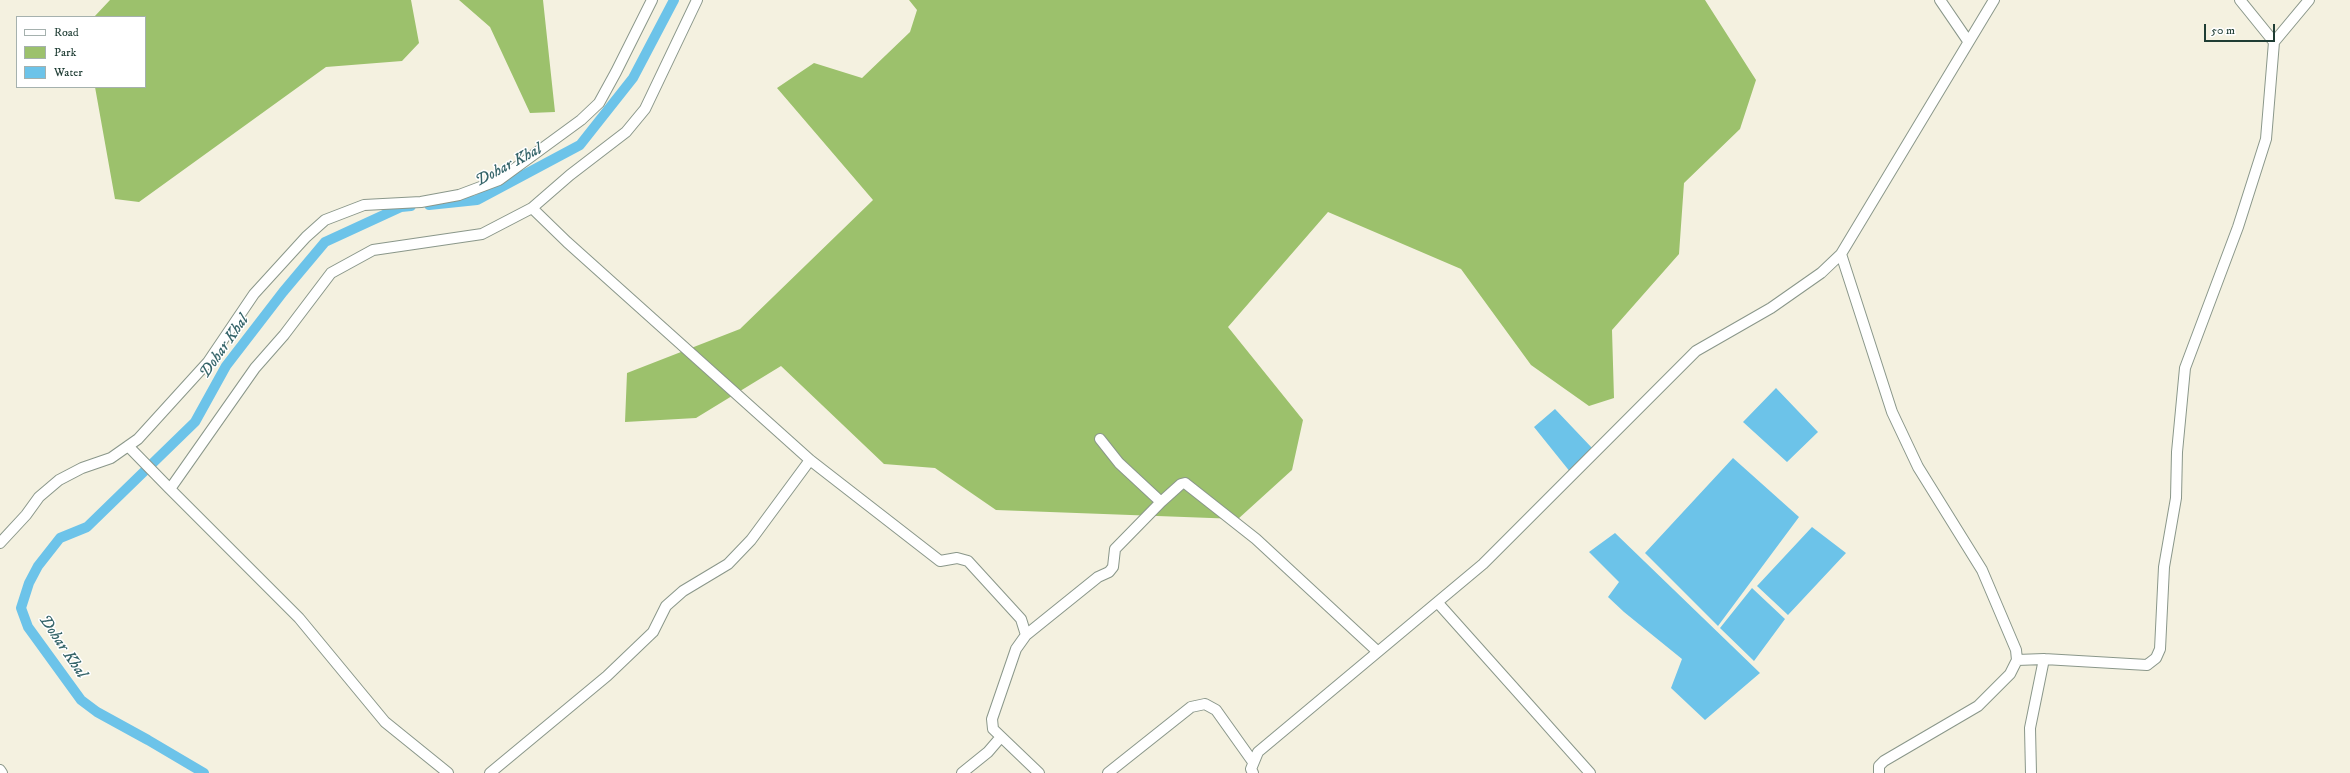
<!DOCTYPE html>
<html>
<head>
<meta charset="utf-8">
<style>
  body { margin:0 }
  #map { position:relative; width:2350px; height:773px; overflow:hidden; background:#f4f1e0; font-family:"IM FELL DW Pica",serif }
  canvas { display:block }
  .legend { position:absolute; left:16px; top:16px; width:130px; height:72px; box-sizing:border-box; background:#fff; border:1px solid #a5b1ae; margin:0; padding:5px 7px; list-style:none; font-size:12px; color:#1f3d34 }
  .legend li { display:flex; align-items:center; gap:8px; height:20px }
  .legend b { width:20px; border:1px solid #a5b1ae }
  .scale { position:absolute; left:2204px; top:24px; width:71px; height:18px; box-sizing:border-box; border:2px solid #1f3d34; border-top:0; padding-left:5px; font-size:12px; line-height:14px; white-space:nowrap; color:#1f3d34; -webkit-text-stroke:3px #fff; paint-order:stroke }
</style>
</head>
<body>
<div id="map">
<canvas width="2350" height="773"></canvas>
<ul class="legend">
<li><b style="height:5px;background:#fff"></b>Road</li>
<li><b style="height:11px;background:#9cc16c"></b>Park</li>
<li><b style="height:11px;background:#6cc3e9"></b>Water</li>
</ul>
<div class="scale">50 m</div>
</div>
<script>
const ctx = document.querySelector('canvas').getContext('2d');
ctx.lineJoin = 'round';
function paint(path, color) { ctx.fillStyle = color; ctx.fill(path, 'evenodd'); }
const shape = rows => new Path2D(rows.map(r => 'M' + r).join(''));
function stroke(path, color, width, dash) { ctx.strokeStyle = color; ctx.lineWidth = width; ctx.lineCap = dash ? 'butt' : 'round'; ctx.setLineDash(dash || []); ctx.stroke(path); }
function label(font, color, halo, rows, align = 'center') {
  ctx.font = font + ' "IM FELL DW Pica",serif'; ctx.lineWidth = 3; ctx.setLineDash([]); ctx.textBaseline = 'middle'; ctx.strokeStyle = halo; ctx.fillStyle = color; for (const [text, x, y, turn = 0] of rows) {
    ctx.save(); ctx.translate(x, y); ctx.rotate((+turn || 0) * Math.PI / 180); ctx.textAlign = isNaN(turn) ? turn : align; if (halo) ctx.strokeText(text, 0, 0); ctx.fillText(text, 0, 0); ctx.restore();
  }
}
const green = shape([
  [110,0,411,0,419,43,402,61,326,67,139,202,115,199,95,87,145,87,145,17,94,17],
  [459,0,543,0,555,112,530,113,490,27],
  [909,0,1705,0,1756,80,1740,129,1684,183,1679,254,1612,330,1614,398,1589,406,1531,365,1461,269,1328,212,1228,327,1303,420,1292,470,1238,519,996,510,935,468,884,464,781,366,696,418,625,422,627,373,740,329,873,200,777,88,814,63,862,78,910,32,917,10]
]);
const water = shape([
  [1776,388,1818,432,1787,462,1743,422],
  [1555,409,1593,449,1571,473,1534,427],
  [1733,458,1799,517,1718,626,1645,553],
  [1812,527,1846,553,1788,615,1757,586],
  [1615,533,1760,673,1705,720,1671,688,1682,659,1624,612,1608,597,1619,582,1589,552],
  [1752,588,1785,619,1754,661,1720,628]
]);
const canal = shape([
  [429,205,477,200,580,145,633,78,674,0],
  [204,773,148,740,97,712,81,700,28,627,21,608,29,583,38,566,60,538,87,527,195,422,226,366,283,292,325,242,401,207,411,206]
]);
const minor = shape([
  [1940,0,1968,41],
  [2240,0,2274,42],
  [532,208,567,242,810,460,940,561,957,558,968,561,1021,619,1026,635,1016,649,992,719,993,729,1039,773],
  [1841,254,1892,412,1918,467,1982,570,2016,650,2017,660,2010,674,1978,706,1884,761,1879,766,1879,773],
  [1100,439,1119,463,1161,502],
  [128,446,170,489,255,368,284,335,331,273,373,250,482,234,532,208,570,175,626,132,645,109,697,0],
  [170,489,299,618,385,722,448,773],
  [0,543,26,515,39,497,59,480,82,468,111,458,138,439,208,362,254,294,306,237,325,220,364,205,421,202,459,195,499,180,581,120,599,103,616,72,652,0],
  [1438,603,1590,773],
  [1026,635,1098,577,1109,572,1113,567,1115,549,1161,502,1181,484,1185,483,1256,539,1377,651],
  [2017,660,2044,659,2147,665,2156,658,2160,649,2164,567,2176,498,2177,452,2185,368,2238,227,2266,139,2274,42,2309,0],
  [0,770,2,773],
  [490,773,607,676,653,632,666,606,683,591,728,564,751,540,810,460],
  [962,773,988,752,1000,738],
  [1108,773,1191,707,1205,704,1216,710,1253,762],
  [1253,773,1251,769,1258,752,1483,564,1696,351,1771,308,1821,273,1841,254,1994,0],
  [2031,773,2030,728,2044,659]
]);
const waterNames = [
  ["Dohar Khal",509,166,-28],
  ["Dohar Khal",225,347,-55],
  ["Dohar Khal",62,647,56]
];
paint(green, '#9cc16c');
paint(water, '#6cc3e9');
stroke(canal, '#6cc3e9', 10);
stroke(minor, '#8a978a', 12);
stroke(minor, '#fff', 10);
label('italic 16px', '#36656a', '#fff', waterNames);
</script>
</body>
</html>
